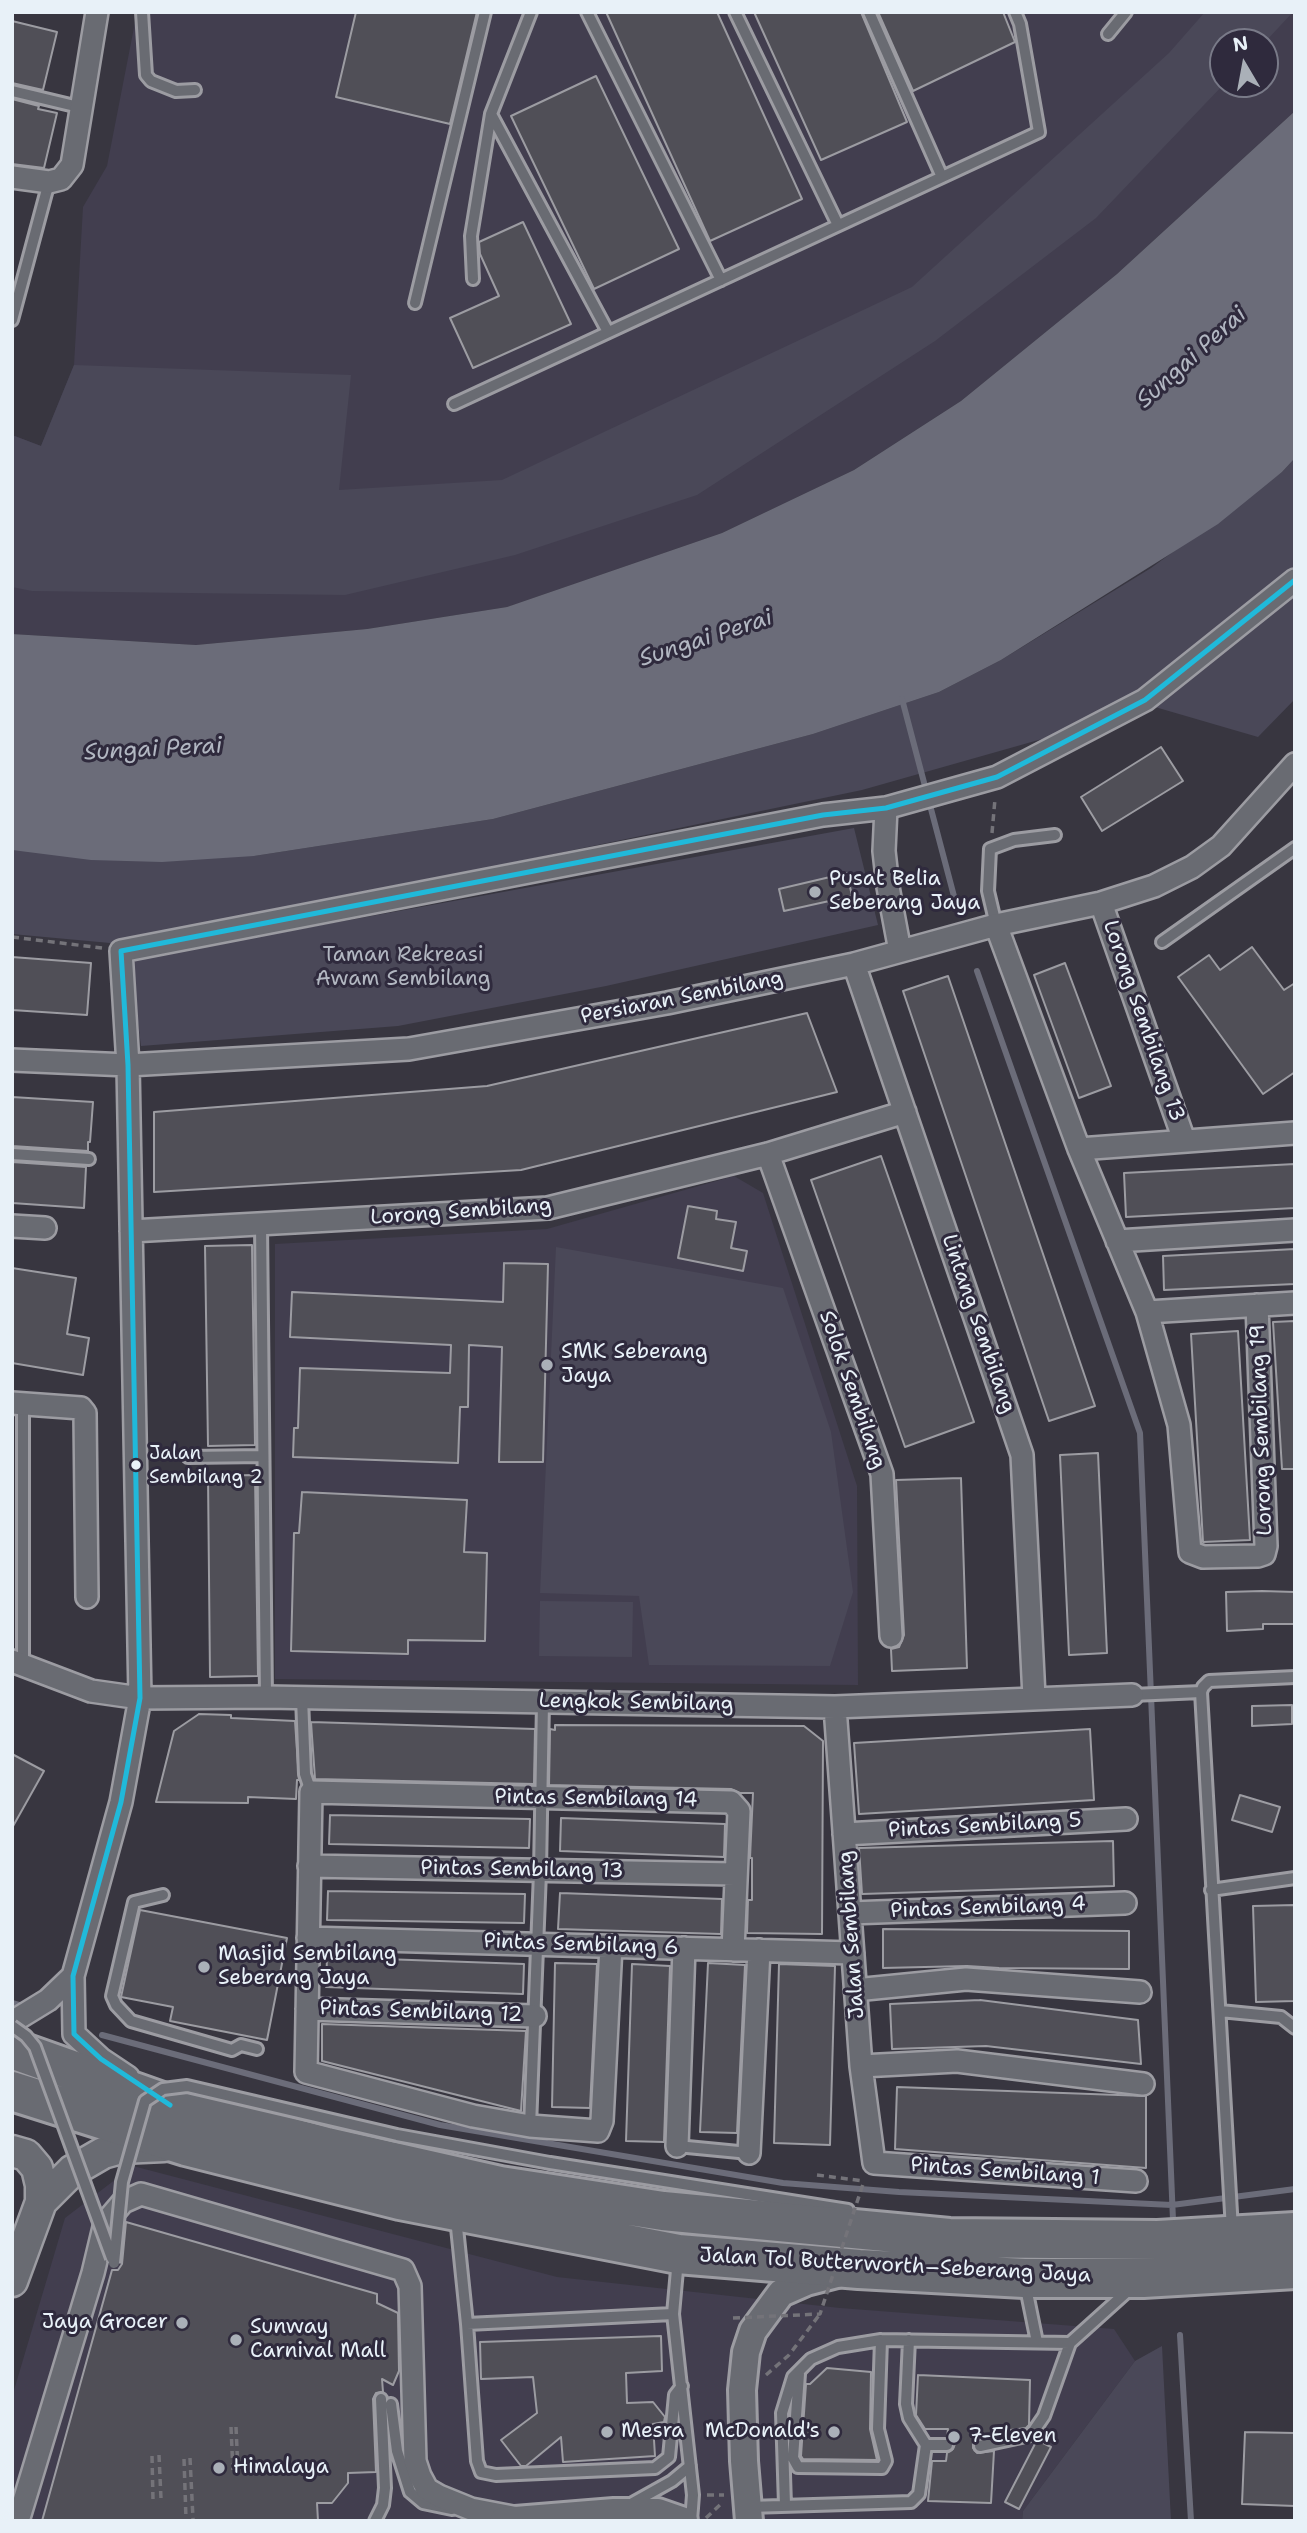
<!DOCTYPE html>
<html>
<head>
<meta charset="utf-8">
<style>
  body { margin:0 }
  #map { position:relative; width:1307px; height:2533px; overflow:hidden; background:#383640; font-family:"Shantell Sans",sans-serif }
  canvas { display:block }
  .frame { position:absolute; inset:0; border:14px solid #e8f1f8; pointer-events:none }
  .north { position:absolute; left:1209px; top:28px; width:70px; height:70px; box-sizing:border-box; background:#2f2a3d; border:2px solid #797a88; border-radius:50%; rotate:350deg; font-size:19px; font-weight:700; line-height:28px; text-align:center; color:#e8f1f8 }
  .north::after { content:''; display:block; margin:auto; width:24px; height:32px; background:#aab0b8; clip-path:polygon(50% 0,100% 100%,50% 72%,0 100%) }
</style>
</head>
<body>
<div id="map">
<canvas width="1307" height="2533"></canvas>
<div class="frame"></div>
<div class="north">N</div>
</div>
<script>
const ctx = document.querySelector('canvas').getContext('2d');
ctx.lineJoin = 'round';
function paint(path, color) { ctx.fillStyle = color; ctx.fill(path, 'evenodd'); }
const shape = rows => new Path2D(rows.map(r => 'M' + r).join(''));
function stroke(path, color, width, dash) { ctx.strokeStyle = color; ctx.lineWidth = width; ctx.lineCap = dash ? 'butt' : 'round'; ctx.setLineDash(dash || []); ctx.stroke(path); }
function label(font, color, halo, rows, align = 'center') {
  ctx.font = font + ' "Shantell Sans",sans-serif'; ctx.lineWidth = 6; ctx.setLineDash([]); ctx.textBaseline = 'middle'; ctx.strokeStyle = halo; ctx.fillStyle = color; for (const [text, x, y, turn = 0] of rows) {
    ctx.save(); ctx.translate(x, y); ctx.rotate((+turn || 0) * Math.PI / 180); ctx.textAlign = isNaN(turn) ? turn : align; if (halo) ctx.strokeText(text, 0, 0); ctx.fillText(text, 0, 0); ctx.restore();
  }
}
const built = shape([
  [137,12,1295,12,1295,111,1117,274,961,401,854,470,722,533,507,607,367,629,196,645,12,634,12,435,41,446,74,365,83,207,107,166],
  [1223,42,1265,42,1265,84,1223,84],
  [734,1176,763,1193,857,1486,858,1685,275,1679,275,1244,547,1229],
  [133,2166,557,2277,840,2308,1114,2329,1135,2361,1023,2511,1022,2521,12,2521,12,2397,65,2218]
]);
const green = shape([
  [1205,12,1293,12,1265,42,1223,42,1224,84,1096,218,935,341,697,495,515,555,345,595,32,591,12,587,12,435,41,446,74,365,351,375,339,490,502,480,912,287,1169,53],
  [1295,458,1295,699,1258,737,1155,707,862,790,121,944,12,934,12,850,254,856,493,819,813,734,939,692,1001,660,1151,568,1282,472],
  [854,828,878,925,606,986,398,1026,141,1046,130,960],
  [556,1247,783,1288,831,1432,853,1592,830,1666,649,1665,639,1596,540,1593],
  [540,1601,633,1602,632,1657,539,1656],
  [1162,2346,1171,2521,1022,2521,1023,2511,1135,2361]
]);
const water = shape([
  [1295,111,1295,458,1282,472,1218,524,1001,660,939,692,813,734,493,819,254,856,162,862,91,860,12,850,12,634,196,645,367,629,507,607,722,533,854,470,961,401,1117,274]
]);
const stream = shape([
  [902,699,955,900],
  [977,971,1140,1433,1173,2220],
  [12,2003,19,2005],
  [102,2035,440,2125,783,2183,899,2192,1172,2205,1295,2189],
  [1180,2335,1191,2521]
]);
const building = shape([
  [356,12,477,12,450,124,336,97,356,12],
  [606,12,717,12,802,199,710,241,606,12],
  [754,12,861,12,907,122,821,160,754,12],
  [878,12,1003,12,1015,42,913,91,878,12],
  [12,21,57,32,43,90,12,83,12,21],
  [596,76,679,249,594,289,511,116,596,76],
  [12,99,39,106,38,109,57,113,44,168,12,164,12,99],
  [523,222,571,324,473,368,450,318,499,296,480,254,479,242,523,222],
  [1161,747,1183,781,1102,831,1081,797,1161,747],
  [847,873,852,896,784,911,779,889,847,873],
  [1252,947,1284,990,1295,983,1295,1072,1263,1094,1178,977,1209,955,1220,970,1252,947],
  [12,957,91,963,87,1015,12,1010,12,957],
  [1065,963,1111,1086,1079,1098,1034,975,1065,963],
  [948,976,1095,1406,1049,1421,903,991,948,976],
  [807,1013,837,1092,521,1170,154,1192,154,1112,487,1086,807,1013],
  [12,1097,93,1102,90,1142,88,1142,88,1151,12,1146,12,1097],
  [881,1156,974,1422,905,1447,811,1180,881,1156],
  [12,1162,86,1167,84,1208,12,1203,12,1162],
  [1295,1164,1295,1208,1126,1217,1124,1173,1295,1164],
  [688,1206,717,1211,716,1219,736,1222,731,1248,747,1251,743,1271,678,1258,688,1206],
  [252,1245,255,1445,208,1446,205,1246,252,1245],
  [1295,1249,1295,1284,1164,1290,1163,1256,1295,1249],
  [504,1263,548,1264,543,1462,499,1462,502,1347,469,1345,468,1407,460,1407,458,1463,293,1457,294,1428,298,1428,300,1368,450,1373,451,1345,290,1337,292,1292,503,1302,504,1263],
  [12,1268,76,1278,67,1334,89,1338,83,1375,12,1363,12,1268],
  [1295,1321,1295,1469,1282,1469,1273,1322,1295,1321],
  [1238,1331,1250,1540,1203,1542,1191,1334,1238,1331],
  [1098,1453,1107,1653,1069,1655,1060,1455,1098,1453],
  [255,1475,258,1676,210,1677,208,1476,255,1475],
  [961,1478,967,1668,892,1671,891,1649,899,1647,904,1635,896,1480,961,1478],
  [302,1492,467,1500,464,1552,487,1553,485,1641,408,1640,408,1654,291,1651,294,1533,299,1533,302,1492],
  [1262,1591,1295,1592,1295,1624,1263,1624,1263,1629,1227,1631,1226,1592,1262,1591],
  [1292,1705,1292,1724,1252,1726,1252,1706,1292,1705],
  [199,1714,231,1715,231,1718,295,1721,299,1780,297,1780,296,1799,248,1797,248,1803,156,1802,174,1731,199,1714],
  [311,1722,535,1729,534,1784,315,1779,311,1722],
  [555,1725,804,1726,823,1741,822,1934,747,1933,748,1900,752,1900,752,1858,750,1858,753,1793,740,1793,731,1789,549,1785,550,1729,555,1730,555,1725],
  [1090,1729,1094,1800,859,1814,854,1743,1090,1729],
  [12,1754,44,1771,12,1828,12,1754],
  [1240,1795,1280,1807,1272,1832,1232,1820,1240,1795],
  [330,1815,530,1819,529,1848,329,1844,330,1815],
  [561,1818,725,1824,724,1857,560,1851,561,1818],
  [1113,1841,1114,1886,862,1894,859,1848,1113,1841],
  [328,1891,525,1894,524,1923,327,1920,328,1891],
  [560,1893,722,1899,721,1934,558,1929,560,1893],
  [1295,1905,1295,2001,1256,2002,1253,1906,1295,1905],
  [140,1910,287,1938,267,2040,170,2021,173,2007,121,1997,140,1910],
  [883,1929,1129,1931,1129,1969,999,1968,967,1966,883,1968,883,1929],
  [327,1957,524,1964,523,1994,326,1987,327,1957],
  [555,1963,597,1964,590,2108,552,2107,555,1963],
  [708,1963,745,1965,737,2133,700,2132,708,1963],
  [632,1964,670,1966,664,2142,626,2141,632,1964],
  [779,1964,835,1966,830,2145,774,2143,779,1964],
  [980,2000,1138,2020,1141,2064,986,2046,892,2049,890,2004,980,2000],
  [322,2024,526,2031,521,2111,322,2061,322,2024],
  [897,2087,1146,2096,1146,2168,895,2149,897,2087],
  [126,2222,377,2294,377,2303,398,2313,399,2371,393,2385,382,2379,383,2392,376,2393,373,2399,376,2472,348,2473,348,2483,332,2503,317,2503,318,2521,42,2521,112,2270,118,2270,122,2264,126,2222],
  [661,2336,662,2371,626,2373,627,2403,653,2402,665,2417,664,2422,653,2424,655,2456,563,2462,561,2437,526,2466,521,2466,501,2440,537,2413,533,2377,481,2379,480,2342,661,2336],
  [827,2368,871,2372,870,2429,877,2460,803,2459,801,2456,806,2384,810,2384,827,2368],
  [918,2375,1030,2380,1029,2425,1026,2428,994,2432,994,2435,978,2439,973,2443,973,2448,977,2453,994,2451,991,2503,928,2501,932,2461,946,2461,947,2453,953,2449,955,2444,951,2439,947,2437,948,2429,925,2429,916,2415,918,2375],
  [1245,2432,1295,2433,1295,2506,1242,2504,1245,2432],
  [1037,2440,1051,2447,1019,2509,1005,2502,1037,2440]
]);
const path = shape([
  [992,833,995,799],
  [12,937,102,948],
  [817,2175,864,2181],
  [766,2375,789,2355,820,2314],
  [231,2427,233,2472],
  [236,2427,238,2471],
  [159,2455,161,2499],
  [152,2456,153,2500],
  [190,2458,193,2519],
  [184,2459,186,2519],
  [707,2495,724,2495],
  [706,2518,723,2502]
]);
const service = shape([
  [142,12,146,75,151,81,176,91,195,90],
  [587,12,721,280],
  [735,12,838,225],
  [869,12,942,177],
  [1108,34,1126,12],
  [12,91,83,108],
  [491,114,608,332],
  [473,279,471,236,491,114,531,12],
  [415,303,485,12],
  [12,320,49,182],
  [454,404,1039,132,1020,24,1015,12],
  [996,925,988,891,990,849,1014,840,1055,835],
  [1162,942,1295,848],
  [12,1154,89,1159],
  [261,1225,266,1697],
  [23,1404,23,1666],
  [188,1457,263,1456],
  [1132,1695,1201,1692],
  [302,1698,305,1774,311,1792],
  [1211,1890,1295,1878],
  [163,1895,134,1902,112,1996,116,2005,131,2021,232,2050,241,2045,257,2049],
  [1220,2011,1281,2017,1295,2028],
  [530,2126,540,1872,543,1702],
  [677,2146,749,2153],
  [550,2163,848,2210],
  [456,2218,467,2324,477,2461,481,2472,496,2475,655,2468,669,2457,675,2395,682,2386],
  [1232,2230,1201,1692,1203,1687,1209,1681,1295,1677],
  [678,2259,673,2314,693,2495,691,2521],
  [1025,2283,1037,2342],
  [467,2324,673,2314],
  [799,2374,793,2458,798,2467,882,2468,886,2461,878,2429,881,2340],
  [391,2404,397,2451,410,2492,423,2503,452,2509],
  [926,2445,947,2445],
  [980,2446,1031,2435,1044,2416,1070,2343,1130,2289],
  [629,2505,672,2481,690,2466],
  [785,2505,782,2413,793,2377,811,2359,838,2347,881,2340,1070,2343],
  [749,2507,911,2502,919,2494,926,2445,909,2418,906,2404,909,2340],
  [375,2521,383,2505,385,2488,381,2399]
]);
const minor = shape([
  [12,177,49,182,61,179,72,165,97,12],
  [886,808,884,851,888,887,900,951],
  [1101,903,1184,1140],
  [996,925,1079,1149,1147,1312,1179,1425,1190,1552,1203,1557,1258,1556,1264,1554,1266,1546,1257,1305],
  [854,964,1022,1455,1034,1697],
  [12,1060,128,1065,409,1049,667,1003,854,964,996,925,1101,903,1154,886,1192,867,1221,846,1295,764],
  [1079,1149,1295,1133],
  [768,1154,882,1474,891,1636],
  [12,1226,45,1228],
  [131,1231,548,1208,768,1154,905,1112],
  [1117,1241,1295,1230],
  [1147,1312,1295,1303],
  [12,1403,81,1408,85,1413,87,1597],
  [12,1661,91,1691,140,1698,266,1697,835,1707,1132,1695],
  [835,1707,861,2066,874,2163,1136,2181],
  [844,1834,1126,1819],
  [309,1866,735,1874],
  [850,1913,1125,1903],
  [308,1938,853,1953],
  [611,1946,602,2121,598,2131,530,2126,473,2116,306,2072,311,1792,731,1802,739,1811,733,1950],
  [855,1990,966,1979,1140,1992],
  [307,2009,535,2016],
  [12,2022,48,2000,73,1976],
  [861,2066,957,2061,1143,2084],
  [128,2077,101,2059,74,2034,73,1976,121,1802,140,1698,128,1065,121,951,823,815,886,808,997,777,1145,700,1295,580],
  [677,2146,684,1948],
  [749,2153,759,1950],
  [18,2521,93,2273,105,2223,123,2202,141,2194,403,2270,410,2286,415,2461,420,2476,427,2489,439,2496,471,2509,518,2518]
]);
const tertiary = shape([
  [503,2521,614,2512,658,2512,684,2521],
  [749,2521,744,2461,742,2390,746,2352,753,2331,781,2293,806,2282,837,2274]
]);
const secondary = shape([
  [12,2151,26,2155,37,2168,41,2185,41,2202],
  [12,2281,41,2202,72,2171,103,2153,121,2148,164,2146]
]);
const motorway = shape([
  [12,2049,170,2105,327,2147,500,2186,663,2211,949,2238,1158,2240,1295,2232],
  [12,2091,186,2146,400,2200,678,2254,859,2269,1024,2278,1143,2278,1295,2269]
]);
const pathBridge = shape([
  [733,2318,820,2314,864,2181]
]);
const serviceBridge = shape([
  [12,2026,26,2036,35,2047,112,2258],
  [114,2263,122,2182,145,2101,163,2089,187,2086,397,2135,550,2163]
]);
const bus1 = shape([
  [170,2105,101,2059,74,2034,73,1976,121,1802,140,1698,128,1065,121,951,823,815,886,808,997,777,1145,700,1295,580]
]);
const markers = [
  [815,892,7,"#aab0b8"],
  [547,1365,7,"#aab0b8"],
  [136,1465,6,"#e8f1f8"],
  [204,1967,7,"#aab0b8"],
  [182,2323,7,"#aab0b8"],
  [236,2340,7,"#aab0b8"],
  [607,2432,7,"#aab0b8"],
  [834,2432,7,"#aab0b8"],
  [954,2437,7,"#aab0b8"],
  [219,2468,7,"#aab0b8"]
];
const busNames = [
  ["Jalan",149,1454],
  ["Sembilang 2",149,1478]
];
const poiNames = [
  ["Pusat Belia",829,880],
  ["Seberang Jaya",829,904],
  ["SMK Seberang",561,1353],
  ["Jaya",561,1377],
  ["Masjid Sembilang",218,1955],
  ["Seberang Jaya",218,1979],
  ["Jaya Grocer",168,2323,"right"],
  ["Sunway",250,2328],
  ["Carnival Mall",250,2352],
  ["Mesra",621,2432],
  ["McDonald's",820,2432,"right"],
  ["7-Eleven",968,2437],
  ["Himalaya",233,2468]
];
const parkNames = [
  ["Taman Rekreasi",403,956],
  ["Awam Sembilang",403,980]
];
const streetNames = [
  ["Persiaran Sembilang",682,998,-11],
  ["Lorong Sembilang 13",1143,1021,71],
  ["Lorong Sembilang",461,1212,-4],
  ["Lintang Sembilang",978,1324,71],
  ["Solok Sembilang",852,1390,71],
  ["Lorong Sembilang 19",1262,1430,-92],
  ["Lengkok Sembilang",636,1703,1],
  ["Pintas Sembilang 14",596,1799,1],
  ["Pintas Sembilang 5",985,1826,-3],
  ["Pintas Sembilang 13",522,1870,1],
  ["Pintas Sembilang 4",988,1908,-2],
  ["Jalan Sembilang",852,1935,-94],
  ["Pintas Sembilang 6",581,1945,2],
  ["Pintas Sembilang 12",421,2012,2],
  ["Pintas Sembilang 1",1005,2172,4],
  ["Jalan Tol Butterworth–Seberang Jaya",895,2266,3]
];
const waterNames = [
  ["Sungai Perai",1192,358,-42],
  ["Sungai Perai",706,639,-18],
  ["Sungai Perai",153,750,-3]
];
paint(built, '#423e4f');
paint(green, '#4a4858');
paint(water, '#6b6c79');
stroke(stream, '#6b6c79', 6);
paint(building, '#504f57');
stroke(building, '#9c9ca2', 2);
stroke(service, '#9c9ca2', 16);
stroke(minor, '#9c9ca2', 26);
stroke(tertiary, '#9c9ca2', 32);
stroke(secondary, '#9c9ca2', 35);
stroke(motorway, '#9c9ca2', 44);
stroke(path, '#747379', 3.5, [7, 5]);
stroke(service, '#696b72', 10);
stroke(minor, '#696b72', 21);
stroke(tertiary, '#696b72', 26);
stroke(secondary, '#696b72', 30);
stroke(motorway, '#696b72', 38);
stroke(serviceBridge, '#9c9ca2', 16, []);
stroke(pathBridge, '#747379', 3.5, [7, 5]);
stroke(serviceBridge, '#696b72', 10);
stroke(bus1, '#20b9da', 5);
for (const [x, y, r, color] of markers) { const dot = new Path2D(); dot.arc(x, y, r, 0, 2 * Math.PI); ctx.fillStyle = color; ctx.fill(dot); stroke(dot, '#2f2a3d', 2.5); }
label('19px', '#e8f1f8', '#2f2a3d', busNames, 'left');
label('21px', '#e8f1f8', '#2f2a3d', poiNames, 'left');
label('21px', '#b2b7c1', '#2f2a3d', parkNames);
label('21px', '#e8f1f8', '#2f2a3d', streetNames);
label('italic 23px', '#b2b7c2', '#2f2a3d', waterNames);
</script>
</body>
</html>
